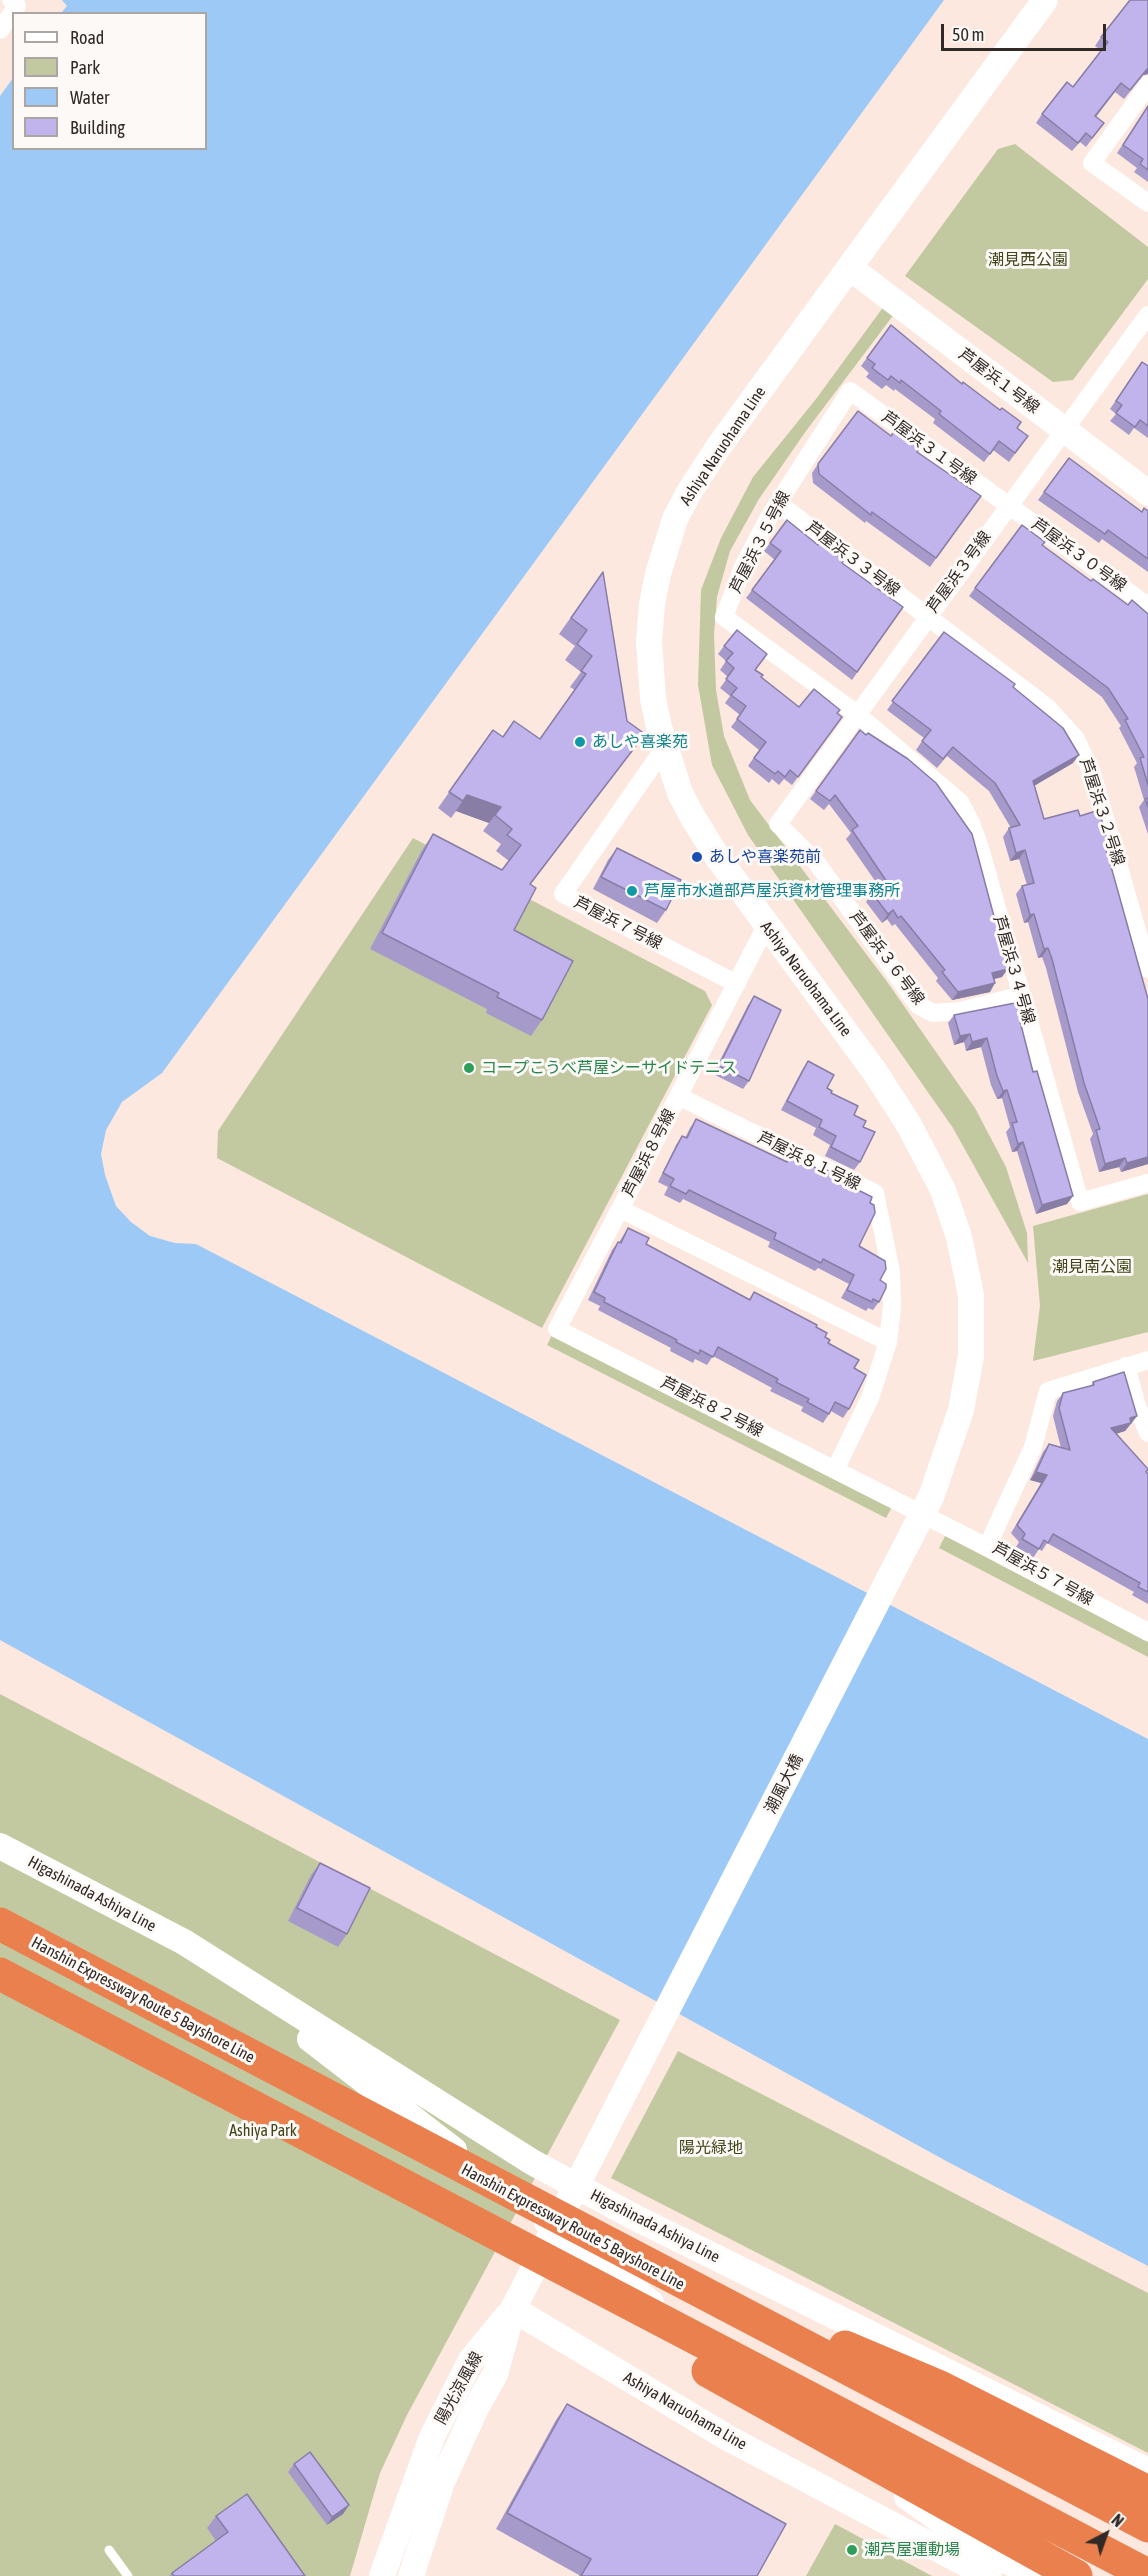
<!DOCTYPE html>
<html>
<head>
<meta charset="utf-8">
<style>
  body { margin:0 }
  #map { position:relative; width:1148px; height:2576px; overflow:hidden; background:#fce8de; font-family:"Asap Condensed",sans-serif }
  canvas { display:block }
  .legend { position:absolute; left:12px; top:12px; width:195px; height:138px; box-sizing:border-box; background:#fdf9f7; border:2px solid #aba6a3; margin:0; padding:8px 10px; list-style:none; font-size:18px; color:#302925 }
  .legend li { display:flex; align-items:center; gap:12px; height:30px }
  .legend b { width:30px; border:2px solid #aba6a3 }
  .north { position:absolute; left:1076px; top:2504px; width:60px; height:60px; -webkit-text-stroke:4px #fdf9f7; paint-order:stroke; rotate:41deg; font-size:16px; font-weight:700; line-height:24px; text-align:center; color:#302925 }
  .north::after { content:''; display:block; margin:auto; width:21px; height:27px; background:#302925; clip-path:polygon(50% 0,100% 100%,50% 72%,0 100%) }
  .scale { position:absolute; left:941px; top:24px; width:165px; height:27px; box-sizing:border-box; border:3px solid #302925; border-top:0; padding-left:8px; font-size:18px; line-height:21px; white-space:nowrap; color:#302925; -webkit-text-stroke:4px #fdf9f7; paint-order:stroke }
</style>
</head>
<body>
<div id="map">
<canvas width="1148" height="2576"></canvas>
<ul class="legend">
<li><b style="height:8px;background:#fff"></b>Road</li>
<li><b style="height:16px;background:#c2c9a1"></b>Park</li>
<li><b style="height:16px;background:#9dc9f7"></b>Water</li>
<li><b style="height:16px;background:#c1b3ec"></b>Building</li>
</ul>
<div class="north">N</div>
<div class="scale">50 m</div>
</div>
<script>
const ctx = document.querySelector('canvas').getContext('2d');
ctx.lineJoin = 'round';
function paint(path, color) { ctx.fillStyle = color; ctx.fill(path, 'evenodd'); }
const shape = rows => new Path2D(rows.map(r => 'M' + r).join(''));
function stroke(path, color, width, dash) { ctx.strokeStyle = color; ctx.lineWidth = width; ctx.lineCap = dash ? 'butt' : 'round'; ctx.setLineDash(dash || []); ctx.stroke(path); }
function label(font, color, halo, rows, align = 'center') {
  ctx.font = font + ' "Asap Condensed","Noto Sans JP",sans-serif'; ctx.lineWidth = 6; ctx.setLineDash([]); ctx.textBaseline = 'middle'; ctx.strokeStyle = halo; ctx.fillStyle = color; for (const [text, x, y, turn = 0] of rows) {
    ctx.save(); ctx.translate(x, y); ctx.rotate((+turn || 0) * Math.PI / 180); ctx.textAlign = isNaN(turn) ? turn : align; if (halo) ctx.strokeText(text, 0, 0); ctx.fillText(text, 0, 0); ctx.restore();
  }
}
const green = shape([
  [1015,144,1148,247,1148,279,1073,380,1053,382,905,276,998,149],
  [884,306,895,313,806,431,759,499,730,551,717,597,714,635,716,690,724,736,750,800,888,983,975,1108,1006,1167,1027,1233,1028,1263,953,1128,748,835,712,765,698,685,701,590,721,538,753,477,816,399],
  [413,838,705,991,712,1005,542,1328,217,1158,218,1131],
  [1148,1194,1148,1332,1033,1361,1040,1306,1033,1226],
  [553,1333,892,1507,886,1518,547,1345],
  [945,1536,1148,1642,1148,1657,939,1548],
  [0,1694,620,2020,407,2415,380,2473,350,2576,0,2576],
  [678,2051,1148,2293,1148,2453,611,2178],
  [835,2524,932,2576,806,2576]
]);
const water = shape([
  [62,0,944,0,162,1073,122,1102,106,1130,101,1154,105,1175,116,1206,131,1222,150,1236,175,1243,196,1244,1148,1739,1148,2266,948,2162,0,1640,0,96,13,78,14,148,206,148,206,14,61,13,67,6]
]);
const lane = shape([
  [109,2550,128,2576]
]);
const street = shape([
  [0,30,17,6,11,0],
  [1148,85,1092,163,1148,203],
  [778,503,1048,708,1076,739,1092,773,1148,969],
  [1148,606,850,391,769,517,744,565,724,617,857,714,960,802,971,823,980,848,1080,1202,1148,1183],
  [665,747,563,894,737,984],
  [766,926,620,1209,888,1342],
  [1022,995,960,1011,933,1013,918,1005,817,863,778,824,1148,315],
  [678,1096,875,1193,891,1272,892,1307,888,1342,870,1398,835,1470],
  [620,1209,557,1329,987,1547],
  [1148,1360,1048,1391,1033,1447,987,1547,1148,1632],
  [1126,1366,1137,1406,1148,1433]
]);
const secondary = shape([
  [850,268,1148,493],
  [0,1846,184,1942,532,2162,634,2217,1148,2471],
  [310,2039,454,2150],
  [547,2222,651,2303],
  [513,2309,728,2438,989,2576],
  [907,2497,948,2526,1033,2576],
  [382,2576,432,2437,471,2360,507,2316],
  [411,2576,442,2482,475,2410,495,2374,513,2309,931,1497,961,1410,971,1356,971,1295,959,1237,943,1190,909,1125,875,1072,718,858,692,816,680,793,659,727,653,699,649,641,652,604,658,574,675,519,688,494,719,446,1045,0]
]);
const highway = shape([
  [0,1924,1148,2526],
  [0,1974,1148,2575],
  [845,2347,940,2387,1148,2492],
  [708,2371,1076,2576]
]);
const wall = shape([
  [1148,0,1148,74,1143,75,1124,99,1115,92,1096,117,1104,123,1086,147,1080,142,1072,151,1036,123,1042,114,1073,87,1102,51,1095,46,1101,37],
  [1148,106,1148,182,1134,172,1137,168,1117,153],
  [891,325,962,384,1028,436,1009,462,993,450,984,462,933,423,935,419,895,389,894,391,886,385,882,389,866,377,869,373,861,366],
  [1142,362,1148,366,1148,438,1134,428,1129,435,1110,421,1116,414,1110,409],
  [891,436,917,452,981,496,930,567,866,521,865,523,813,483,812,473,818,464],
  [1069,458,1142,512,1148,511,1148,572,1102,539,1099,543,1038,500],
  [770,543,842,563,903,607,852,680,746,598,775,560,764,551],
  [1042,545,1091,581,1128,605,1148,614,1148,834,1139,807,1144,800,1134,767,1137,763,1119,728,1121,726,1102,697,969,596,975,588],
  [603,572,627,721,645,734,633,750,530,885,514,930,542,1020,531,1036,486,1013,487,1009,370,949,422,850,433,834,502,870,509,861,496,851,501,844,483,831,489,823,456,811,451,818,438,808,493,730,503,737,540,739,575,690,570,687,581,672,565,660,575,646,559,634],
  [944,632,1013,687,1073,763,1034,786,1044,819,1080,816,1108,844,1106,848,1148,1164,1121,1172,1119,1167,1099,1172,1090,1139,1093,1134,1078,1092,1046,968,1042,957,1038,958,1028,922,1024,923,1016,894,1022,886,1027,885,1019,859,1010,861,1003,837,1009,828,1011,828,989,791,947,756,937,768,916,750,924,738,887,710],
  [724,646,756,670,761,677,799,707,837,713,842,717,792,785,784,779,779,785,772,779,769,783,748,766,759,750,731,727,740,715,725,703,730,696,720,688,728,677,720,670,726,661,718,654],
  [860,730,1002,977,994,979,990,992,952,1000,936,981,938,978,895,924,892,926,887,919,882,923,866,902,872,893,880,888,846,839,851,833,829,804,824,810,810,799],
  [617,848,666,910,657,923,593,889,608,860],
  [754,996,749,1081,743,1089,713,1074,748,1005],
  [954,1015,1021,1025,1033,1072,1073,1196,1067,1204,1036,1214,1017,1151,1012,1152,1006,1132,1010,1127,1002,1098,997,1099,991,1085,981,1047,966,1051,964,1042,954,1045,948,1023],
  [808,1061,827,1088,854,1115,863,1127,860,1162,854,1170,825,1156,830,1145,813,1135,816,1128,781,1110,802,1070],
  [696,1119,786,1162,791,1155,848,1185,870,1203,859,1246,880,1280,879,1302,873,1310,868,1308,866,1311,841,1298,849,1284,818,1268,815,1271,768,1247,770,1242,683,1199,680,1203,664,1195,668,1187,658,1182,676,1145,682,1136,685,1138,690,1128],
  [628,1228,646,1244,749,1299,754,1292,816,1327,825,1337,828,1343,854,1368,849,1409,843,1418,831,1411,823,1423,801,1411,803,1407,770,1391,772,1388,713,1356,707,1365,695,1359,693,1363,670,1351,671,1348,598,1310,600,1306,588,1300,612,1250,618,1242,619,1242],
  [1093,1382,1137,1416,1125,1431,1116,1434,1148,1470,1147,1472,1148,1474,1148,1604,1132,1595,1134,1592,1047,1543,1042,1551,1039,1549,1033,1558,1016,1547,1019,1542,1011,1533,1041,1483,1030,1480,1043,1452,1049,1444,1061,1448,1053,1416,1057,1401,1063,1393,1091,1386],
  [320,1863,347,1934,338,1947,288,1921,311,1875],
  [567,2404,757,2576,579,2576,579,2575,496,2529,556,2420],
  [294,2464,349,2505,343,2514,327,2525,288,2472],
  [216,2516,305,2576,169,2576,172,2573,216,2541,207,2528]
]);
const shadedWall = shape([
  [1148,68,1148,74,1143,75,1124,99],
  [645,734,633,750,518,900,530,884],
  [1079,755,1073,763,1027,790,1033,781],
  [467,795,501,807,489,823,456,811,451,818],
  [1025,850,1019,859,1010,861,1016,853],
  [893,910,887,919,882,923,888,914],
  [1034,914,1028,922,1024,923,1030,915],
  [1048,948,1042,957,1038,958,1044,949],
  [1008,969,1002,977,986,981,992,973],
  [995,983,990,992,952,1000,958,992],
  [970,1034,964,1042,954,1045,960,1036],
  [987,1038,981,1047,966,1051,972,1042],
  [1007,1090,1002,1098,997,1099,1003,1091],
  [1023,1142,1017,1151,1012,1152,1018,1144],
  [1148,1157,1148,1164,1121,1172,1127,1163],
  [1125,1158,1119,1167,1099,1172,1105,1164],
  [1073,1196,1067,1204,1036,1214,1042,1205],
  [1137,1416,1125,1431,1105,1437,1111,1428,1130,1418],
  [1036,1472,1047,1475,1041,1483,1030,1480],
  [349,2505,343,2514,327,2525,332,2517]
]);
const building = shape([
  [1130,0,1148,0,1148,68,1130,90,1121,83,1095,116,1104,123,1092,138,1086,133,1078,143,1042,114,1067,82,1073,87,1108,42,1101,37,1130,0],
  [1148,106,1148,170,1140,164,1143,159,1123,145,1148,106],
  [891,325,962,384,963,382,1000,410,1002,408,1021,422,1017,428,1028,436,1015,453,999,441,990,454,939,414,941,411,901,380,900,383,891,376,888,380,872,368,875,364,867,358,891,325],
  [1142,362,1148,366,1148,426,1140,420,1135,427,1116,413,1122,405,1116,401,1142,362],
  [858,411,891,436,895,430,920,448,917,452,981,496,936,558,872,512,871,515,819,474,818,464,858,411],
  [1069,458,1142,512,1144,508,1148,511,1148,559,1108,530,1105,534,1044,492,1069,458],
  [787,520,818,545,820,542,844,560,842,563,903,607,857,672,752,590,781,551,770,543,787,520],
  [1022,525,1045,542,1042,545,1091,581,1093,579,1128,605,1132,600,1148,614,1148,785,1140,758,1144,757,1125,720,1128,719,1108,688,975,588,1022,525],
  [603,572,627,721,645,734,530,884,536,888,514,930,573,961,542,1020,497,997,499,993,382,933,433,834,502,870,521,845,507,835,512,829,495,815,501,807,467,795,463,801,449,792,493,730,503,737,514,721,540,739,586,674,581,671,592,656,577,644,587,630,571,618,603,572],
  [737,630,767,654,755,670,763,675,761,677,799,707,814,689,840,710,837,713,842,717,798,777,790,770,785,777,778,771,775,774,754,758,766,742,737,719,746,706,731,695,737,688,726,679,734,668,726,661,733,653,724,646,737,630],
  [944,632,1015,684,1013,687,1063,728,1079,755,1033,781,1044,819,1078,810,1080,816,1099,810,1108,844,1105,845,1148,999,1148,1157,1127,1163,1125,1158,1105,1164,1096,1130,1100,1129,1084,1083,1052,959,1048,948,1044,949,1034,914,1030,915,1022,886,1034,883,1025,850,1016,853,1009,828,1020,825,995,783,953,747,943,759,922,741,931,730,892,701,944,632],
  [860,730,866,735,868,733,908,759,936,783,972,834,1008,969,992,973,995,983,958,992,942,972,945,970,901,916,898,918,893,910,888,914,872,893,887,882,852,830,858,826,835,795,830,801,816,791,860,730],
  [1148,798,1148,807,1145,799,1148,798],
  [617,848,681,880,666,910,601,877,617,848],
  [754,996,781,1010,749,1081,719,1066,754,996],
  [1020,1002,1025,1020,1020,1021,1033,1072,1037,1071,1073,1196,1042,1205,1023,1142,1018,1144,1012,1123,1017,1122,1007,1090,1003,1091,997,1076,987,1038,972,1042,970,1034,960,1036,954,1015,1020,1002],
  [808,1061,834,1075,827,1088,832,1091,831,1093,858,1106,854,1115,866,1121,863,1127,875,1132,860,1162,831,1147,836,1136,819,1127,822,1120,787,1101,808,1061],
  [696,1119,787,1162,791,1155,820,1170,821,1167,850,1182,848,1185,872,1197,870,1203,874,1205,875,1213,859,1246,885,1261,886,1269,880,1280,886,1284,886,1288,879,1302,873,1299,872,1302,847,1290,854,1275,823,1259,821,1263,774,1239,776,1233,689,1190,686,1194,670,1186,674,1179,663,1173,682,1136,687,1138,696,1119],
  [628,1228,649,1238,646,1244,750,1300,754,1292,817,1325,816,1327,827,1333,825,1337,830,1340,828,1343,859,1360,854,1368,866,1375,849,1409,835,1402,829,1414,807,1402,809,1399,776,1382,778,1379,718,1347,713,1357,700,1350,699,1354,676,1342,677,1340,604,1302,605,1298,594,1292,618,1242,621,1243,628,1228],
  [1124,1372,1137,1416,1130,1418,1131,1423,1111,1428,1148,1469,1146,1472,1148,1474,1148,1592,1138,1587,1140,1583,1053,1534,1048,1543,1044,1540,1039,1549,1022,1539,1025,1534,1017,1525,1047,1475,1036,1472,1049,1444,1070,1450,1059,1408,1063,1393,1094,1385,1093,1382,1124,1372],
  [320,1863,370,1888,347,1934,297,1908,320,1863],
  [567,2404,786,2524,757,2576,581,2576,591,2559,507,2513,567,2404],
  [310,2452,349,2505,332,2517,294,2464,310,2452],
  [247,2494,305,2576,174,2576,172,2573,228,2532,216,2516,247,2494]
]);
const markers = [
  [580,742,6,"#0f9aa8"],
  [697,857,6,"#1a4fb4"],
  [632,891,6,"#0f9aa8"],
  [469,1068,6,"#2e9e5b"],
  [852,2550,6,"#2e9e5b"]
];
const parkNames = [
  ["潮見西公園",1028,260],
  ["潮見南公園",1092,1267],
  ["Ashiya Park",263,2131],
  ["陽光緑地",711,2148]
];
const streetNames = [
  ["芦屋浜１号線",999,381,37],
  ["Ashiya Naruohama Line",723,446,-56],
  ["芦屋浜３１号線",929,448,36],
  ["芦屋浜３５号線",760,542,-63],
  ["芦屋浜３０号線",1079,555,36],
  ["芦屋浜３３号線",853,559,37],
  ["芦屋浜３号線",959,572,-54],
  ["芦屋浜３２号線",1102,812,72],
  ["芦屋浜７号線",618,923,27],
  ["芦屋浜３６号線",887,958,53],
  ["芦屋浜３４号線",1014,970,74],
  ["Ashiya Naruohama Line",806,979,53],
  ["芦屋浜８号線",649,1153,-63],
  ["芦屋浜８１号線",809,1161,26],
  ["芦屋浜８２号線",712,1407,27],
  ["芦屋浜５７号線",1043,1574,29],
  ["潮風大橋",784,1784,-63],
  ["Higashinada Ashiya Line",92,1894,28],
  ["Hanshin Expressway Route 5 Bayshore Line",143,2000,28],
  ["Higashinada Ashiya Line",655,2226,27],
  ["Hanshin Expressway Route 5 Bayshore Line",573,2227,28],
  ["陽光涼風線",459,2388,-61],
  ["Ashiya Naruohama Line",685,2411,30]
];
const cultureNames = [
  ["あしや喜楽苑",592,742],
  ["芦屋市水道部芦屋浜資材管理事務所",644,891]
];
const transitNames = [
  ["あしや喜楽苑前",709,857]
];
const leisureNames = [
  ["コープこうべ芦屋シーサイドテニス",481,1068],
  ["潮芦屋運動場",864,2550]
];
paint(green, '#c2c9a1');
paint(water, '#9dc9f7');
stroke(lane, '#fff', 9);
stroke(street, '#fff', 18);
stroke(secondary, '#fff', 26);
stroke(highway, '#eb804f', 33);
paint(wall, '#a69acb');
paint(shadedWall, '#877da5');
paint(building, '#c1b3ec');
stroke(building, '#877da5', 1.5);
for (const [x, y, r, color] of markers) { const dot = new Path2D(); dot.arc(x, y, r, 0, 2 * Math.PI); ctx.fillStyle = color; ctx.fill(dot); stroke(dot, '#fdf9f7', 2); }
label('16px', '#404619', '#fdf9f7', parkNames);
label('16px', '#302925', '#fdf9f7', streetNames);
label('16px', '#0d838f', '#fdf9f7', cultureNames, 'left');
label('16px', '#164399', '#fdf9f7', transitNames, 'left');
label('16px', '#27864d', '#fdf9f7', leisureNames, 'left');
</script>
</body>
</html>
